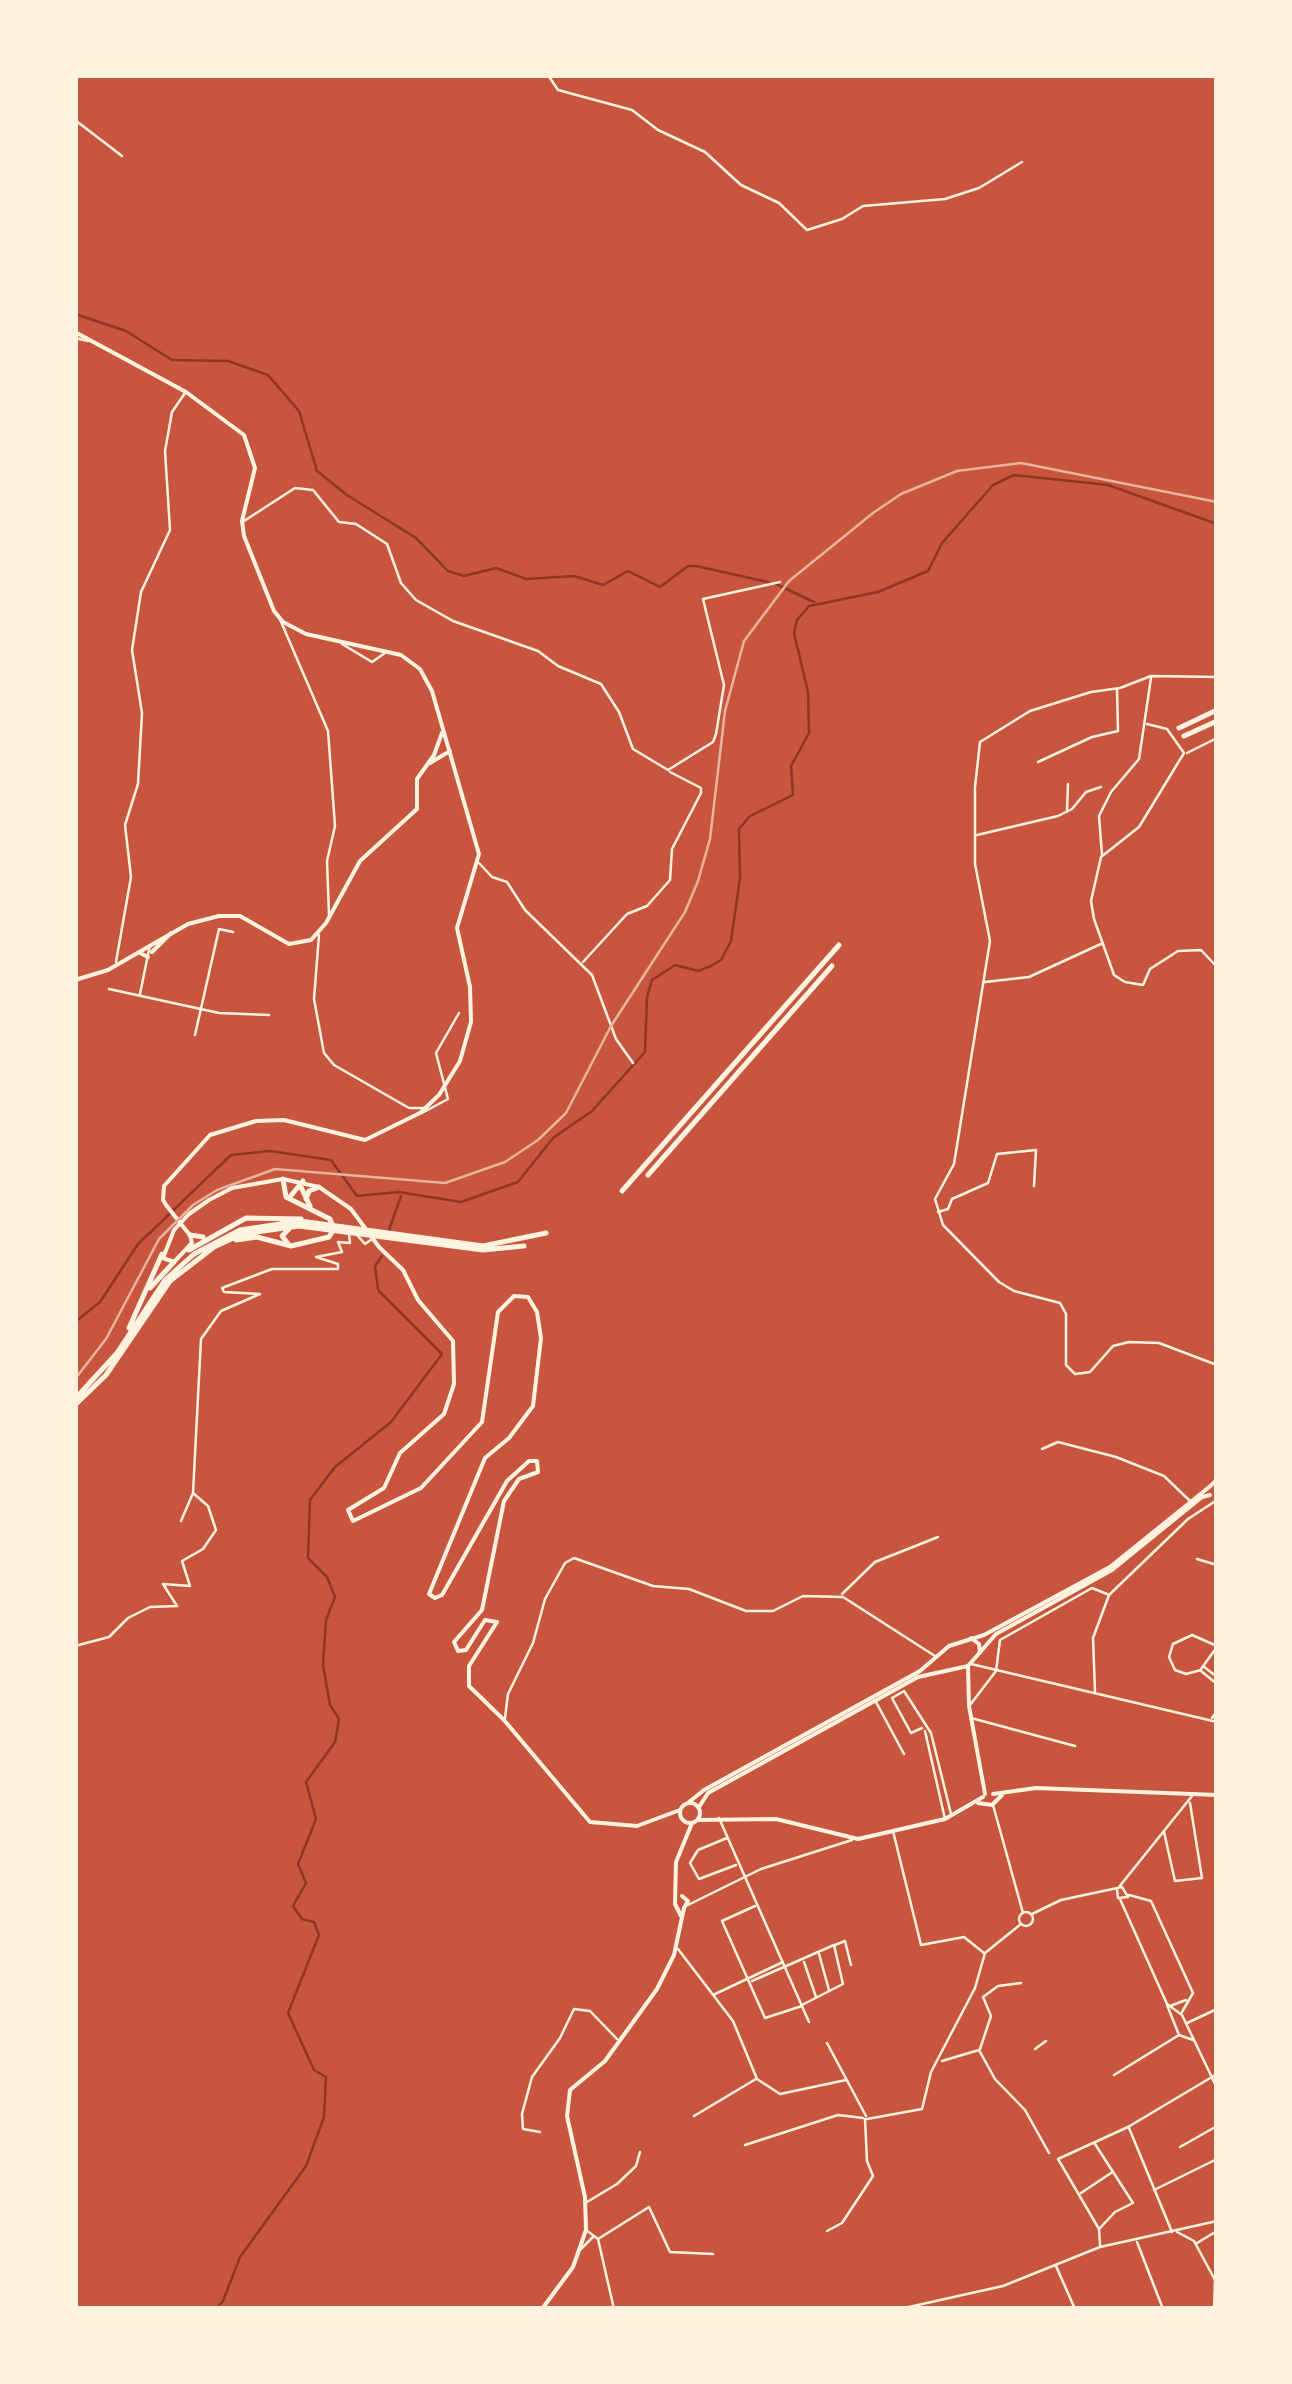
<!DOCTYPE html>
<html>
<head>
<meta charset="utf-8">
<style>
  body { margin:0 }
  #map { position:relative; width:1292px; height:2384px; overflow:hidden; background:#c8553d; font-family:"Titillium Web",sans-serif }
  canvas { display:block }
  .frame { position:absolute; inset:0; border:78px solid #fff3e0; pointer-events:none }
</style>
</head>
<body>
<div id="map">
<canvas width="1292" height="2384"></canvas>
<div class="frame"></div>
</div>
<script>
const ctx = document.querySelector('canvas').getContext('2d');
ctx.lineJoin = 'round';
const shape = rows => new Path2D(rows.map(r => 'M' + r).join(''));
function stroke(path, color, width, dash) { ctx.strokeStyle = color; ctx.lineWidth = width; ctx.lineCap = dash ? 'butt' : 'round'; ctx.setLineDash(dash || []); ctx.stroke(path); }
const stream = shape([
  [75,314,126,331,172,360,228,361,268,375,299,411,317,471,347,495,416,538,448,571,464,576,496,568,526,579,574,576,603,585,628,571,660,587,688,566,696,566,768,582],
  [776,584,814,602],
  [389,1230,401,1196],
  [378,1289,375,1266,382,1256],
  [75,1322,100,1302,138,1244,231,1155,270,1151,331,1160,357,1196,399,1192,461,1202,518,1182,553,1138,592,1111,645,1052,647,997,652,980,675,965,698,971,711,966,721,960,731,941,740,878,739,829,750,816,793,795,791,766,809,733,808,692,794,633,797,620,809,606,878,592,928,571,942,543,993,485,1014,475,1108,485,1217,524],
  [216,2309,223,2301,240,2257,306,2166,324,2117,326,2077,314,2070,288,2013,319,1935,314,1922,302,1919,293,1906,306,1883,298,1864,316,1819,306,1782,335,1742,339,1719,330,1705,323,1665,326,1620,335,1597,327,1577,308,1558,310,1500,335,1467,391,1422,442,1354,379,1291]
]);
const minor = shape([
  [548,75,558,90,632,110,658,130,705,152,741,185,779,203,807,230,842,219,863,206,945,199,979,188,1022,162],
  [75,120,122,156],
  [244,521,295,488,313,490,339,522,356,524,387,544,401,583,416,600,453,621,538,651,558,666,601,684,619,712,633,749,668,770,713,742,716,734,724,685,703,599,780,582],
  [279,617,328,731,335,826,327,861,329,915],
  [342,644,372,662,385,653],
  [1217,677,1151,676,1120,688,1091,692,1030,711,980,742,975,787,975,864,990,941,954,1164,935,1199,943,1225,999,1282,1014,1291,1060,1303,1066,1314,1066,1365,1075,1374,1090,1372,1113,1346,1129,1342,1159,1343,1217,1365],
  [1147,724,1167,729,1184,753,1139,827,1101,857,1091,901,1094,919,1114,975,1125,982,1143,985,1150,969,1178,951,1201,950,1217,967],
  [1187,753,1217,738],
  [1038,762,1092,737,1118,731,1117,689],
  [1067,810,1068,784],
  [977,835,1058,816,1072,809,1086,792,1101,787],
  [1102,855,1099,816,1111,792,1139,759,1151,678],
  [479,863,492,877,507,882,525,910,592,975,616,1039,633,1063],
  [319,935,314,999,324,1053,334,1065,409,1108,424,1108],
  [116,962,131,877,125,825,138,784,142,713,132,650,141,592,170,530,165,451,172,412,185,393],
  [583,962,627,914,647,906,670,880,672,849,701,793,701,788,670,772],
  [985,982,1029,977,1103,943],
  [109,989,219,1013,269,1015],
  [140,994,150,945],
  [195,1035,219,929,233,932],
  [422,1113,448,1099,436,1053,459,1013],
  [938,1212,948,1209,952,1199,988,1183,997,1154,1036,1150,1034,1186],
  [357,1235,365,1244,372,1239],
  [1042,1449,1058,1442,1116,1457,1164,1476,1189,1500],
  [193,1493,201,1339,221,1311,260,1294,224,1292,222,1288,272,1269,338,1269,338,1264,316,1257,342,1252,338,1242,350,1243,349,1234],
  [1197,1559,1217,1565],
  [842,1594,875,1562,938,1537],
  [75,1646,109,1637,128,1618,150,1607,177,1606,163,1584,190,1586,182,1561,203,1549,216,1530,208,1506,193,1493,181,1521],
  [1203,1666,1217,1677],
  [1201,1669,1217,1647],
  [1201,1670,1186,1674,1175,1670,1169,1657,1173,1644,1192,1635,1217,1646],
  [1201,1671,1217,1684],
  [1095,1691,1093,1638,1109,1595,1188,1519,1217,1500],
  [892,1698,904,1691,931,1733,951,1814],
  [892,1698,911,1733,922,1728],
  [876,1702,904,1754],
  [970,1705,996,1671,1000,1640,1092,1588,1107,1594],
  [505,1718,508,1694,533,1643,545,1599,565,1563,574,1558,653,1586,689,1589,746,1611,773,1611,803,1596,843,1597,935,1656],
  [971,1718,1075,1746],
  [1212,1718,1217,1711],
  [925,1731,945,1819],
  [993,1805,1023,1913],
  [719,1818,809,2022],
  [893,1831,921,1945,964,1937,984,1953],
  [1164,1832,1175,1881,1202,1878,1190,1803],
  [727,1838,698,1850,690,1863,699,1879,736,1865],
  [1119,1887,1192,1796],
  [1129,1895,1151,1901,1193,1993,1182,2012],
  [1120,1899,1167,2004,1182,2015,1217,2088],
  [755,1906,722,1921,765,2018,802,2006],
  '1019 1919a7 7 0 1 1 14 0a7 7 0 1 1-14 0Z',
  [1032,1914,1061,1900,1122,1887,1128,1897,1118,1898,1117,1890],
  [835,1945,845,1941,851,1965],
  [678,1949,733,2021,757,2079,780,2094,846,2080],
  [819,1954,829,1990],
  [804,1962,816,1997],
  [752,1981,834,1945,843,1984,802,2005],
  [713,1995,783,1962],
  [1167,2005,1179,2035,1193,2040],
  [1170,2006,1186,2000],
  [1187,2023,1217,2009],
  [827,2043,866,2116],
  [980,2049,991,2016,983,1997,998,1986,1021,1983],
  [1035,2049,1046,2041],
  [942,2061,979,2050,995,2079,1025,2110,1049,2153],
  [1114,2075,1179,2035],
  [694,2116,756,2079],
  [867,2119,922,2109,931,2072,975,1988,985,1953,1021,1924],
  [1129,2128,1172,2232],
  [540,2132,523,2129,522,2114,532,2077,560,2038,574,2009,590,2011,617,2039],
  [1095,2144,1133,2203,1115,2212,1100,2228],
  [745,2145,838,2115,863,2118],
  [1180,2147,1217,2126],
  [1154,2190,1217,2159],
  [1081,2193,1111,2173],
  [587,2202,617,2184,636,2166,640,2152],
  [586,2230,598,2239,614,2309],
  [827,2231,842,2223,873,2176,867,2161,865,2119],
  [1177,2232,1194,2241,1215,2280,1214,2309],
  [598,2239,649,2207,670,2252,713,2254],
  [1137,2242,1163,2309],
  [1197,2243,1217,2231],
  [1100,2245,1099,2229,1058,2159,1128,2127,1217,2074],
  [581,2249,593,2237],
  [1056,2266,1075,2309],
  [900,2309,1003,2286,1100,2247,1217,2221]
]);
const tertiary = shape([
  [75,338,88,341],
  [971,1664,1217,1722],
  [688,1905,761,1869,852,1840]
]);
const secondary = shape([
  [75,332,186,392,244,435,255,468,242,521,244,536,274,611,283,622,306,634,401,655,420,669,432,691,479,854,457,928,470,987,471,1022,460,1061,439,1095,420,1113,365,1140,284,1120,256,1121,210,1135,164,1186,163,1200,166,1205,185,1229,190,1235,192,1243,174,1262,163,1258,174,1230,189,1214,209,1200,232,1188,283,1179,319,1187,351,1209,379,1247,403,1270,418,1300,453,1341,454,1384,444,1414,400,1453,384,1488,348,1510,353,1521,421,1488,482,1422,498,1312,514,1296,528,1297,537,1312,541,1338,533,1406,509,1438,485,1458,429,1594,435,1598,442,1595,507,1481,529,1461,537,1461,538,1472,519,1479,504,1501,482,1610,454,1642,458,1651,466,1650,485,1620,497,1622,469,1666,469,1686,504,1720,590,1822,637,1826,680,1810],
  [430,763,450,751],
  [152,952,171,933],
  [140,953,148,957],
  [75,980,108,970,188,924,219,916,240,916,289,944,311,940,326,923,360,861,417,809,417,779,434,755,442,733],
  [1208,1488,1217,1480],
  [971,1638,979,1644,980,1653],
  [968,1666,969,1706,985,1794],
  [993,1794,1036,1788,1217,1795],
  [689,1802,704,1790,920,1671,949,1646,984,1635,1110,1567,1208,1488],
  '680 1813a10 10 0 1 1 20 0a10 10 0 1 1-20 0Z',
  [978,1803,992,1805,1002,1795],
  [699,1807,708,1793,918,1677,968,1666,996,1634,1112,1570,1202,1497,1210,1495],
  [698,1820,776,1819,858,1839,945,1819,983,1797],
  [682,1896,688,1901,684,1908],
  [681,1916,675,1904,676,1862,692,1823],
  [542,2309,573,2267,586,2230,585,2197,567,2116,570,2090,605,2061,657,1989,674,1955,684,1908]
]);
const trunk = shape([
  [1179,728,1217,710],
  [1184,736,1217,721],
  [648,1175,832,966],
  [301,1187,310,1206],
  [622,1191,839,945],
  [289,1198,303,1181],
  [306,1199,309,1191,319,1187],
  [190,1235,203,1237],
  [236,1240,257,1237,291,1246,329,1237,334,1229,330,1219,286,1197,283,1179],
  [289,1245,282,1236,289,1229],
  [189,1250,246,1218,301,1219],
  [150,1288,174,1262],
  [129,1328,162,1254],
  [75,1399,117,1353,165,1280,194,1254,240,1230,300,1221,483,1246,546,1233],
  [75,1405,106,1375,170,1281,214,1247,242,1234,299,1226,483,1250,524,1246]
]);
const rail = shape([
  [75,1379,106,1339,159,1239,193,1205,217,1190,275,1169,445,1183,505,1162,538,1140,566,1113,611,1026,685,912,698,881,710,839,725,711,744,641,789,581,873,513,901,494,957,471,1021,463,1217,502]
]);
stroke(stream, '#8f3625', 2.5);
stroke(minor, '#fff3e0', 2.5);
stroke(tertiary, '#fff3e0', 2.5);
stroke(secondary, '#fff3e0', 4);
stroke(trunk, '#fff3e0', 5);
stroke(rail, '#e9b49f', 2.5);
</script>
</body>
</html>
